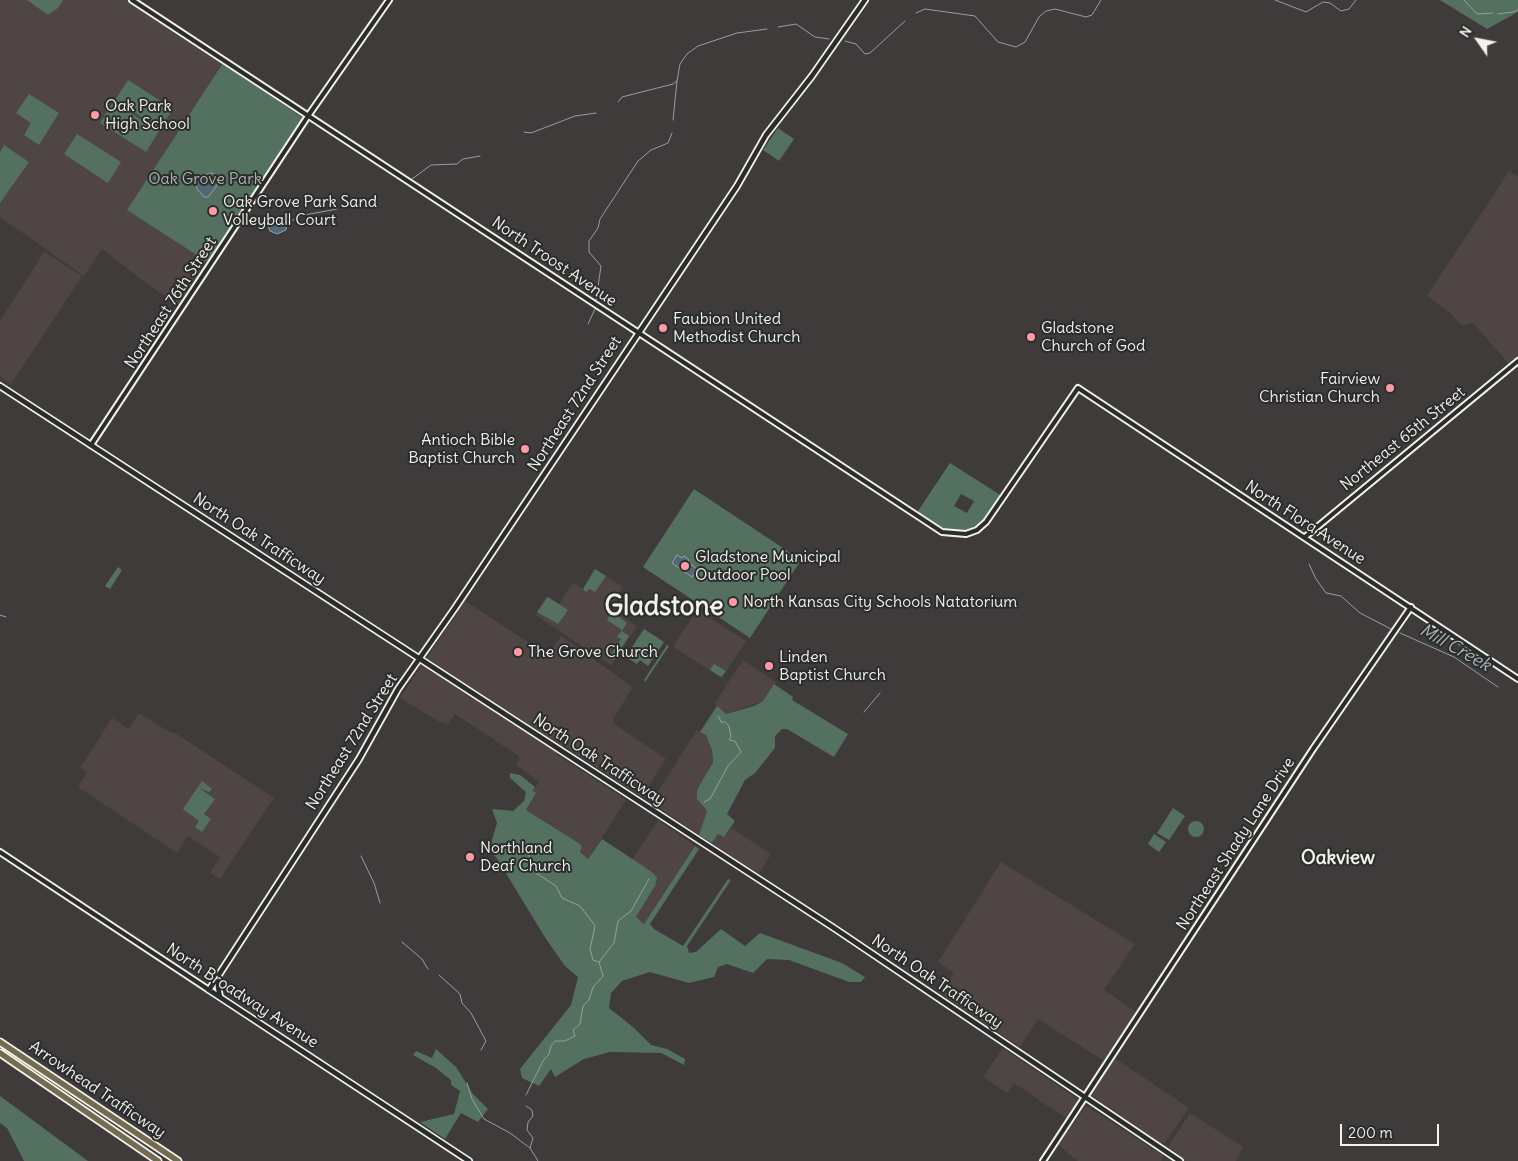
<!DOCTYPE html>
<html>
<head>
<meta charset="utf-8">
<style>
  body { margin:0 }
  #map { position:relative; width:1518px; height:1161px; overflow:hidden; background:#3f3b3b; font-family:Delius,sans-serif }
  canvas { display:block }
  .north { position:absolute; left:1453px; top:15px; width:50px; height:50px; -webkit-text-stroke:4px #2a2d2e; paint-order:stroke; rotate:303deg; font-size:14px; font-weight:700; line-height:20px; text-align:center; color:#f4f1e8 }
  .north::after { content:''; display:block; margin:auto; width:18px; height:22px; background:#f4f1e8; clip-path:polygon(50% 0,100% 100%,50% 72%,0 100%) }
  .scale { position:absolute; left:1340px; top:1124px; width:99px; height:22px; box-sizing:border-box; border:2px solid #f4f1e8; border-top:0; padding-left:6px; font-size:15px; line-height:18px; white-space:nowrap; color:#f4f1e8; -webkit-text-stroke:4px #2a2d2e; paint-order:stroke }
</style>
</head>
<body>
<div id="map">
<canvas width="1518" height="1161"></canvas>
<div class="north">N</div>
<div class="scale">200 m</div>
</div>
<script>
const ctx = document.querySelector('canvas').getContext('2d');
ctx.lineJoin = 'round';
function paint(path, color) { ctx.fillStyle = color; ctx.fill(path, 'evenodd'); }
const shape = rows => new Path2D(rows.map(r => 'M' + r).join(''));
function stroke(path, color, width, dash) { ctx.strokeStyle = color; ctx.lineWidth = width; ctx.lineCap = dash ? 'butt' : 'round'; ctx.setLineDash(dash || []); ctx.stroke(path); }
function label(font, color, halo, rows, align = 'center') {
  ctx.font = font + ' Delius,sans-serif'; ctx.lineWidth = 4; ctx.setLineDash([]); ctx.textBaseline = 'middle'; ctx.strokeStyle = halo; ctx.fillStyle = color; for (const [text, x, y, turn = 0] of rows) {
    ctx.save(); ctx.translate(x, y); ctx.rotate((+turn || 0) * Math.PI / 180); ctx.textAlign = isNaN(turn) ? turn : align; if (halo) ctx.strokeText(text, 0, 0); ctx.fillText(text, 0, 0); ctx.restore();
  }
}
const built = shape([
  [0,0,126,0,223,63,128,209,209,263,181,307,142,280,102,249,84,276,0,217],
  [1509,171,1518,177,1518,358,1510,365,1473,323,1462,326,1451,314,1427,296],
  [44,252,82,276,11,384,7,381,8,379,7,381,0,376,0,321],
  [595,569,623,587,610,608,637,626,611,665,535,615,546,596,559,604,573,583,583,589],
  [465,601,548,655,561,636,633,687,613,719,614,724,666,759,642,797,563,745,556,754,626,800,588,859,580,852,577,842,526,810,536,794,533,791,539,782,516,765,520,758,516,754,455,714,448,724,440,722,400,698],
  [697,610,746,641,722,678,673,647],
  [743,660,776,682,763,701,726,714,714,704],
  [139,713,171,733,175,733,274,798,220,879,210,873,220,857,188,836,177,853,78,787,87,772,80,768,112,718,129,729],
  [697,730,706,735,712,750,713,762,697,790,697,799,707,811,699,835,651,802],
  [658,820,695,846,644,924,636,917,655,886,632,860],
  [731,828,771,854,758,875,712,843,718,833,724,837],
  [1001,862,1135,944,1104,990,1136,1012,1104,1061,1038,1019,1020,1047,940,993,954,973,938,962],
  [1003,1048,1077,1099,1077,1104,1067,1119,1014,1083,1007,1093,983,1077],
  [1113,1057,1189,1108,1165,1143,1161,1144,1091,1095,1091,1090],
  [1086,1106,1164,1156,1161,1161,1078,1161,1058,1145],
  [1190,1113,1243,1147,1236,1161,1186,1161,1169,1150,1169,1145]
]);
const green = shape([
  [27,0,63,0,58,8,48,15],
  [1440,0,1518,0,1518,12,1487,29],
  [223,63,303,118,209,263,127,210],
  [128,80,173,109,160,129,115,100],
  [29,94,59,113,39,145,24,135,31,123,16,113],
  [113,102,159,131,146,152,100,123],
  [778,128,794,139,779,161,763,150],
  [77,134,121,162,108,183,64,154],
  [4,145,29,162,0,203,0,152],
  [950,463,1002,496,983,522,965,532,945,531,916,514],
  [961,494,974,501,967,513,954,506],
  [694,489,801,560,750,638,643,567],
  [118,567,122,570,110,589,105,586],
  [595,569,606,576,595,592,590,589,586,592,583,589],
  [548,597,568,610,558,624,537,612],
  [612,612,627,623,622,631,629,636,614,660,609,657,621,639,617,637,622,630,607,620],
  [644,629,664,642,648,666,640,660,637,664,629,659,633,653,630,650],
  [667,645,669,646,645,682,644,680],
  [714,664,726,671,721,677,710,670],
  [774,684,793,697,792,700,848,734,834,757,787,729,782,729,775,736,775,748,755,773,745,780,727,814,735,821,724,837,718,834,712,843,699,835,707,811,697,799,697,790,713,762,712,750,706,735,700,732,717,706,726,714,754,706,763,701],
  [510,773,520,775,535,787,533,791,536,793,526,810,577,842,582,846,580,852,588,859,602,839,652,872,657,878,655,886,636,917,644,924,695,846,699,849,650,924,654,929,683,946,728,879,731,880,687,946,689,953,696,952,721,929,745,946,760,933,842,963,865,977,861,982,849,982,789,960,767,959,753,973,727,964,718,967,714,977,689,983,650,972,622,981,611,993,609,1008,633,1027,651,1045,667,1049,685,1059,684,1065,661,1053,610,1052,584,1059,555,1077,551,1069,539,1086,522,1078,520,1069,571,1005,578,977,565,966,546,939,496,857,489,850,497,823,492,809,513,811,524,801,526,792,510,778],
  [202,781,212,789,209,792,199,788,215,799,204,814,211,819,202,832,195,827,199,821,183,809],
  [1173,808,1185,816,1169,840,1157,833],
  '1188 829a8 8 0 1 1 16 0a8 8 0 1 1-16 0Z',
  [1154,834,1166,842,1159,852,1148,844],
  [436,1049,456,1067,473,1094,488,1109,478,1122,461,1113,445,1139,420,1122,454,1114,460,1091,451,1085,451,1080,436,1068,413,1055,416,1051,432,1058],
  [0,1096,88,1161,24,1161,7,1128,0,1123]
]);
const water = shape([
  [212,173,217,176,216,187,208,197,204,197,197,189,196,183,199,176,212,173],
  [273,220,287,222,286,230,277,234,270,231,267,224,273,220],
  [677,555,682,558,684,556,689,560,688,562,697,569,692,577,672,563,677,555]
]);
const stream = shape([
  [1275,0,1306,12,1323,2,1330,3,1341,11,1349,9,1356,0],
  [1464,0,1477,14,1493,13],
  [916,13,925,9,975,16,998,42,1016,47,1025,42,1039,17,1046,11,1055,9,1086,17,1092,15,1101,0],
  [1498,14,1513,12,1518,10],
  [778,27,796,24,815,37,829,39],
  [845,41,856,44,865,54,870,53,905,21],
  [618,102,622,97,673,84,677,81,680,64,687,54,698,46,737,33,767,29],
  [673,120,677,81],
  [524,132,531,133,575,116,596,113],
  [412,179,431,165,457,164,463,159,480,156],
  [287,224,299,216,337,209],
  [596,300,601,266,589,252,589,241,598,228,600,219,638,161,651,150,668,143,672,133],
  [588,324,595,309],
  [1309,564,1316,579,1326,593,1341,596,1360,613,1391,629],
  [0,615,6,617],
  [1400,633,1454,657,1498,687],
  [864,712,880,693],
  [704,802,710,799,728,766,741,752,735,741,729,740,731,737,729,726,725,722,721,722,718,716],
  [521,844,532,861,536,873,556,886,562,898,580,906,590,919,595,926,590,949,593,960,599,962],
  [361,856,374,883,380,903],
  [402,942,422,959,428,969],
  [439,975,460,994,462,1003,471,1013,486,1041,481,1050],
  [467,1083,472,1099,484,1119,510,1133,530,1148],
  [526,1095,543,1061,549,1054,551,1046,555,1041,565,1041,575,1036,573,1030,580,1024,583,1006,589,1000,593,987,603,976,599,962,614,943,618,921,631,911,649,879],
  [526,1106,532,1110,533,1116,528,1122,527,1130,533,1138,530,1148,538,1161]
]);
const tertiary = shape([
  [132,0,942,532,966,534,977,530,986,522,1078,388,1518,679],
  [91,445,308,116,389,0],
  [1305,537,1518,361],
  [0,852,209,990],
  [1043,1161,1313,749,1411,607]
]);
const secondary = shape([
  [0,386,834,928,1180,1161],
  [218,976,218,987,220,997],
  [469,1161,209,990,359,759,398,689,455,608,737,186,766,135,812,76,865,0]
]);
const motorway = shape([
  [0,1042,178,1161],
  [0,1053,158,1161]
]);
const markers = [
  [95,115,5,"#ff9aa2"],
  [213,211,5,"#ff9aa2"],
  [663,328,5,"#ff9aa2"],
  [1031,337,5,"#ff9aa2"],
  [1390,388,5,"#ff9aa2"],
  [525,449,5,"#ff9aa2"],
  [685,566,5,"#ff9aa2"],
  [733,602,5,"#ff9aa2"],
  [518,652,5,"#ff9aa2"],
  [769,666,5,"#ff9aa2"],
  [470,857,5,"#ff9aa2"]
];
const poiNames = [
  ["Oak Park",105,106],
  ["High School",105,124],
  ["Oak Grove Park Sand",223,202],
  ["Volleyball Court",223,220],
  ["Faubion United",673,319],
  ["Methodist Church",673,337],
  ["Gladstone",1041,328],
  ["Church of God",1041,346],
  ["Fairview",1380,379,"right"],
  ["Christian Church",1380,397,"right"],
  ["Antioch Bible",515,440,"right"],
  ["Baptist Church",515,458,"right"],
  ["Gladstone Municipal",695,557],
  ["Outdoor Pool",695,575],
  ["North Kansas City Schools Natatorium",743,602],
  ["The Grove Church",528,652],
  ["Linden",779,657],
  ["Baptist Church",779,675],
  ["Northland",480,848],
  ["Deaf Church",480,866]
];
const parkNames = [
  ["Oak Grove Park",205,179]
];
const streetNames = [
  ["North Troost Avenue",554,262,34],
  ["Northeast 76th Street",171,303,-57],
  ["Northeast 72nd Street",575,404,-57],
  ["Northeast 65th Street",1403,439,-39],
  ["North Flora Avenue",1305,523,33],
  ["North Oak Trafficway",259,539,33],
  ["Northeast 72nd Street",352,742,-58],
  ["North Oak Trafficway",599,760,33],
  ["Northeast Shady Lane Drive",1236,844,-57],
  ["North Oak Trafficway",937,982,34],
  ["North Broadway Avenue",242,996,33],
  ["Arrowhead Trafficway",97,1090,34]
];
const waterNames = [
  ["Mill Creek",1455,648,29]
];
const quarterNames = [
  ["Oakview",1338,859]
];
const townNames = [
  ["Gladstone",664,608]
];
paint(built, '#4e4544');
paint(green, '#54705f');
paint(water, '#536877');
stroke(water, '#939fa4', 1);
stroke(stream, '#939fa4', 1);
stroke(tertiary, '#f4f1e8', 8);
stroke(secondary, '#f4f1e8', 8);
stroke(motorway, '#f4f1e8', 9);
stroke(tertiary, '#2a2d2e', 4);
stroke(secondary, '#2a2d2e', 4.5);
stroke(motorway, '#726b52', 5.5);
for (const [x, y, r, color] of markers) { const dot = new Path2D(); dot.arc(x, y, r, 0, 2 * Math.PI); ctx.fillStyle = color; ctx.fill(dot); stroke(dot, '#2a2d2e', 2); }
label('16px', '#f4f1e8', '#2a2d2e', poiNames, 'left');
label('16px', '#acb7aa', '#2a2d2e', parkNames);
label('16px', '#f4f1e8', '#2a2d2e', streetNames);
label('italic 18px', '#acb3b5', '#2a2d2e', waterNames);
label('bold 19px', '#f4f1e8', '#2a2d2e', quarterNames);
label('bold 26px', '#f4f1e8', '#2a2d2e', townNames);
</script>
</body>
</html>
